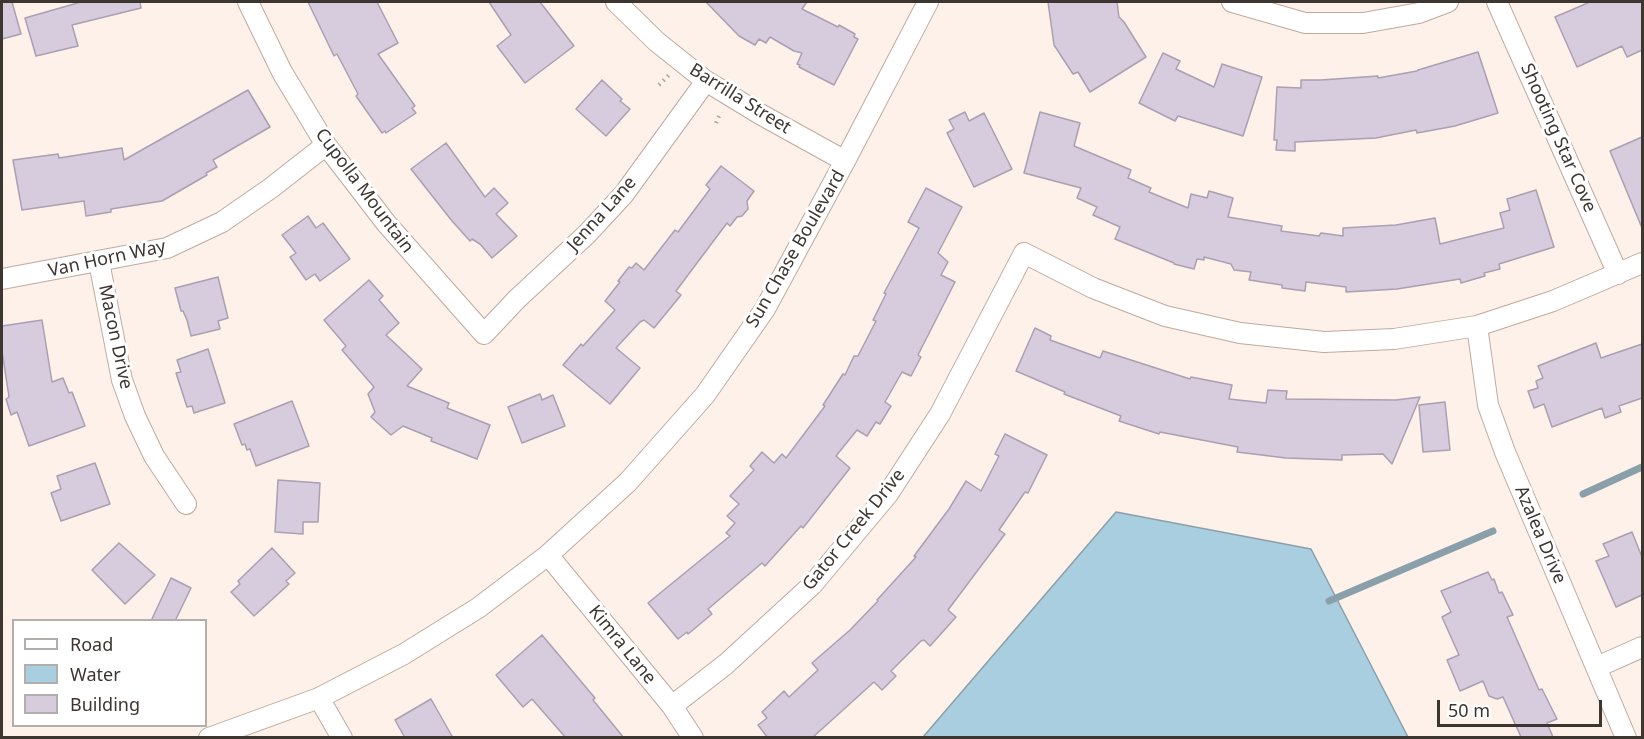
<!DOCTYPE html>
<html>
<head>
<meta charset="utf-8">
<style>
  body { margin:0 }
  #map { position:relative; width:1644px; height:739px; overflow:hidden; background:#fef1e9; font-family:"Noto Sans",sans-serif }
  canvas { display:block }
  .frame { position:absolute; inset:0; border:3px solid #3d3530; pointer-events:none }
  .legend { position:absolute; left:12px; top:619px; width:195px; height:108px; box-sizing:border-box; background:#fff; border:2px solid #b1aeac; margin:0; padding:8px 10px; list-style:none; font-size:18px; color:#3d3530 }
  .legend li { display:flex; align-items:center; gap:12px; height:30px }
  .legend b { width:30px; border:2px solid #b1aeac }
  .scale { position:absolute; left:1437px; top:700px; width:165px; height:27px; box-sizing:border-box; border:3px solid #3d3530; border-top:0; padding-left:8px; font-size:18px; line-height:21px; white-space:nowrap; color:#3d3530; -webkit-text-stroke:4px #fff; paint-order:stroke }
</style>
</head>
<body>
<div id="map">
<canvas width="1644" height="739"></canvas>
<div class="frame"></div>
<ul class="legend">
<li><b style="height:8px;background:#fff"></b>Road</li>
<li><b style="height:16px;background:#a9cedf"></b>Water</li>
<li><b style="height:16px;background:#d7cbde"></b>Building</li>
</ul>
<div class="scale">50 m</div>
</div>
<script>
const ctx = document.querySelector('canvas').getContext('2d');
ctx.lineJoin = 'round';
function paint(path, color) { ctx.fillStyle = color; ctx.fill(path, 'evenodd'); }
const shape = rows => new Path2D(rows.map(r => 'M' + r).join(''));
function stroke(path, color, width, dash) { ctx.strokeStyle = color; ctx.lineWidth = width; ctx.lineCap = dash ? 'butt' : 'round'; ctx.setLineDash(dash || []); ctx.stroke(path); }
function label(font, color, halo, rows, align = 'center') {
  ctx.font = font + ' "Noto Sans",sans-serif'; ctx.lineWidth = 6; ctx.setLineDash([]); ctx.textBaseline = 'middle'; ctx.strokeStyle = halo; ctx.fillStyle = color; for (const [text, x, y, turn = 0] of rows) {
    ctx.save(); ctx.translate(x, y); ctx.rotate((+turn || 0) * Math.PI / 180); ctx.textAlign = isNaN(turn) ? turn : align; if (halo) ctx.strokeText(text, 0, 0); ctx.fillText(text, 0, 0); ctx.restore();
  }
}
const water = shape([
  [1116,512,1311,549,1408,737,923,737,1116,512]
]);
const stream = shape([
  [1583,494,1642,467],
  [1329,601,1493,531]
]);
const building = shape([
  [2,2,12,2,21,34,2,39,2,2],
  [81,2,140,2,141,8,72,25,78,46,36,56,25,18,81,2],
  [308,2,377,2,398,43,378,54,415,106,412,108,416,113,386,133,385,131,382,133,356,96,358,94,337,54,334,56,308,2],
  [489,2,540,2,574,46,525,83,497,46,511,35,489,2],
  [706,2,807,2,802,9,838,27,839,25,855,34,854,37,858,39,834,85,799,67,800,65,797,64,802,53,794,51,770,37,766,43,759,39,755,45,739,36,706,2],
  [1048,2,1117,2,1119,17,1124,22,1146,57,1090,92,1078,72,1073,74,1054,45,1048,2],
  [1590,2,1642,2,1642,50,1627,57,1622,46,1577,67,1555,17,1590,2],
  [1478,52,1498,113,1455,126,1417,133,1416,130,1376,138,1295,142,1295,151,1276,150,1277,140,1274,140,1277,87,1301,88,1301,80,1321,80,1378,76,1378,78,1417,71,1418,70,1478,52],
  [1163,53,1180,61,1176,69,1214,87,1222,64,1262,77,1243,136,1178,116,1175,121,1139,103,1163,53],
  [602,80,622,99,620,101,630,109,606,136,576,109,602,80],
  [248,90,270,127,213,160,217,167,206,173,207,175,162,201,111,209,111,212,86,216,84,201,22,210,13,160,58,154,59,158,122,148,124,160,248,90],
  [965,112,969,121,984,113,1012,169,974,187,947,133,954,129,949,120,965,112],
  [1040,112,1080,123,1074,146,1131,170,1128,178,1151,188,1149,192,1188,208,1191,194,1207,198,1209,191,1233,198,1228,217,1282,226,1281,231,1319,236,1321,233,1343,236,1343,228,1396,225,1435,218,1440,244,1504,228,1500,213,1510,210,1507,199,1536,190,1554,247,1499,264,1500,269,1484,273,1485,276,1461,283,1460,279,1397,289,1346,292,1346,287,1306,282,1305,291,1282,288,1282,285,1249,280,1251,272,1234,270,1231,264,1204,257,1204,260,1197,259,1194,269,1174,264,1174,263,1115,239,1120,227,1093,215,1097,207,1077,198,1081,188,1024,173,1040,112],
  [1642,137,1642,228,1610,151,1642,137],
  [446,143,485,197,494,188,508,203,496,214,517,236,492,258,480,244,472,239,470,241,452,221,411,169,446,143],
  [721,166,754,191,747,201,748,209,742,216,737,217,730,226,727,223,676,291,681,295,654,328,644,320,640,322,616,348,640,368,610,404,563,365,581,344,583,346,615,310,605,301,620,282,618,281,629,267,632,268,636,263,644,270,675,230,678,232,710,189,706,185,721,166],
  [926,188,962,207,938,253,948,262,941,275,955,282,918,355,921,357,911,376,902,372,885,402,891,406,880,424,876,422,867,436,857,430,836,456,850,468,803,528,801,526,765,566,762,563,708,609,712,614,688,634,687,632,678,639,648,603,730,536,726,533,735,523,727,516,739,504,730,496,754,470,750,466,762,452,774,463,782,454,786,458,825,406,823,405,843,374,845,375,854,356,858,356,876,321,873,320,886,294,884,293,919,228,908,222,926,188],
  [308,216,316,228,323,223,350,259,320,281,315,274,306,280,290,257,296,253,282,235,308,216],
  [218,277,228,318,218,321,220,329,191,336,187,320,183,311,181,311,175,288,218,277],
  [369,280,383,296,379,300,399,323,386,335,422,369,407,386,449,403,447,408,490,425,477,459,431,441,432,438,403,426,391,435,371,417,375,412,368,394,374,387,342,350,346,346,324,320,369,280],
  [42,320,52,382,63,378,69,393,72,392,85,426,29,446,17,412,11,415,6,399,9,397,2,351,2,326,42,320],
  [1035,328,1051,336,1050,340,1100,358,1103,351,1190,379,1191,377,1232,385,1229,399,1266,403,1268,390,1287,391,1286,399,1396,400,1420,397,1392,464,1383,454,1342,455,1342,460,1286,458,1237,452,1238,447,1160,432,1159,434,1119,421,1121,416,1064,394,1065,392,1016,371,1035,328],
  [1596,343,1601,358,1642,344,1642,398,1619,406,1621,412,1605,418,1602,408,1552,427,1544,404,1534,408,1528,391,1538,388,1536,381,1543,378,1538,366,1596,343],
  [208,349,225,403,194,413,192,406,187,407,176,373,181,372,177,360,208,349],
  [540,394,542,400,553,395,565,426,522,443,508,407,540,394],
  [292,401,309,446,256,466,250,449,247,450,245,444,242,445,234,424,292,401],
  [1445,402,1450,450,1423,452,1419,405,1445,402],
  [1005,434,1047,455,1028,493,1025,492,999,530,1005,534,948,610,956,617,930,646,924,640,921,641,891,671,896,676,882,690,874,682,812,738,768,738,758,725,767,718,762,712,784,691,789,697,818,670,812,663,850,630,878,601,877,600,916,557,914,556,949,509,966,481,981,491,999,456,995,454,1005,434],
  [95,463,110,504,61,521,51,493,61,489,57,476,95,463],
  [278,480,320,483,318,522,303,522,303,534,275,532,278,480],
  [1632,532,1642,557,1642,595,1616,607,1596,561,1609,556,1603,544,1632,532],
  [119,543,155,575,125,604,92,570,119,543],
  [272,548,295,573,286,581,289,584,254,616,231,592,240,584,238,581,272,548],
  [1488,572,1492,580,1494,579,1499,593,1502,592,1513,615,1507,617,1539,690,1542,689,1557,719,1547,723,1553,737,1521,737,1503,697,1497,699,1489,696,1483,681,1460,691,1447,660,1459,655,1442,617,1451,612,1441,591,1488,572],
  [171,578,191,588,175,621,151,621,171,578],
  [542,635,595,698,593,700,624,738,566,738,532,699,523,707,496,675,542,635],
  [431,699,453,738,405,738,395,720,431,699]
]);
const path = shape([
  [659,85,669,75],
  [716,123,721,112]
]);
const minor = shape([
  [248,2,282,72,326,145,386,223,484,334,517,299,587,234,624,194,706,81],
  [616,2,657,42,706,81,760,114,845,161],
  [1232,2,1305,23,1363,23,1419,13,1448,2],
  [1497,2,1618,274],
  [99,262,122,380,135,416,154,456,186,504],
  [2,279,167,248,222,222,271,188,326,145],
  [1477,326,1488,405,1505,452,1626,738],
  [548,555,672,706,693,738],
  [1597,667,1642,647],
  [319,698,342,738],
  [672,706,726,664,812,585,888,494,940,414,1024,253,1093,288,1165,316,1240,333,1324,342,1394,339,1477,326,1553,301,1642,263],
  [209,738,319,698,404,654,478,608,548,555,628,482,705,395,765,309,845,161,928,2]
]);
const streetNames = [
  ["Barrilla Street",740,99,32],
  ["Shooting Star Cove",1558,138,66],
  ["Cupolla Mountain",364,191,53],
  ["Jenna Lane",602,214,-48],
  ["Sun Chase Boulevard",796,249,-60],
  ["Van Horn Way",107,259,-12],
  ["Macon Drive",115,337,78],
  ["Gator Creek Drive",854,530,-51],
  ["Azalea Drive",1540,535,67],
  ["Kimra Lane",622,645,51]
];
paint(water, '#a9cedf');
stroke(water, '#89a0aa', 1.5);
stroke(stream, '#89a0aa', 7);
paint(building, '#d7cbde');
stroke(building, '#ab9fb1', 1.5);
stroke(minor, '#bfaa9e', 22);
stroke(path, '#afa49e', 4, [1.5, 4.5]);
stroke(minor, '#fff', 20);
label('18px', '#3d3530', '#fff', streetNames);
</script>
</body>
</html>
